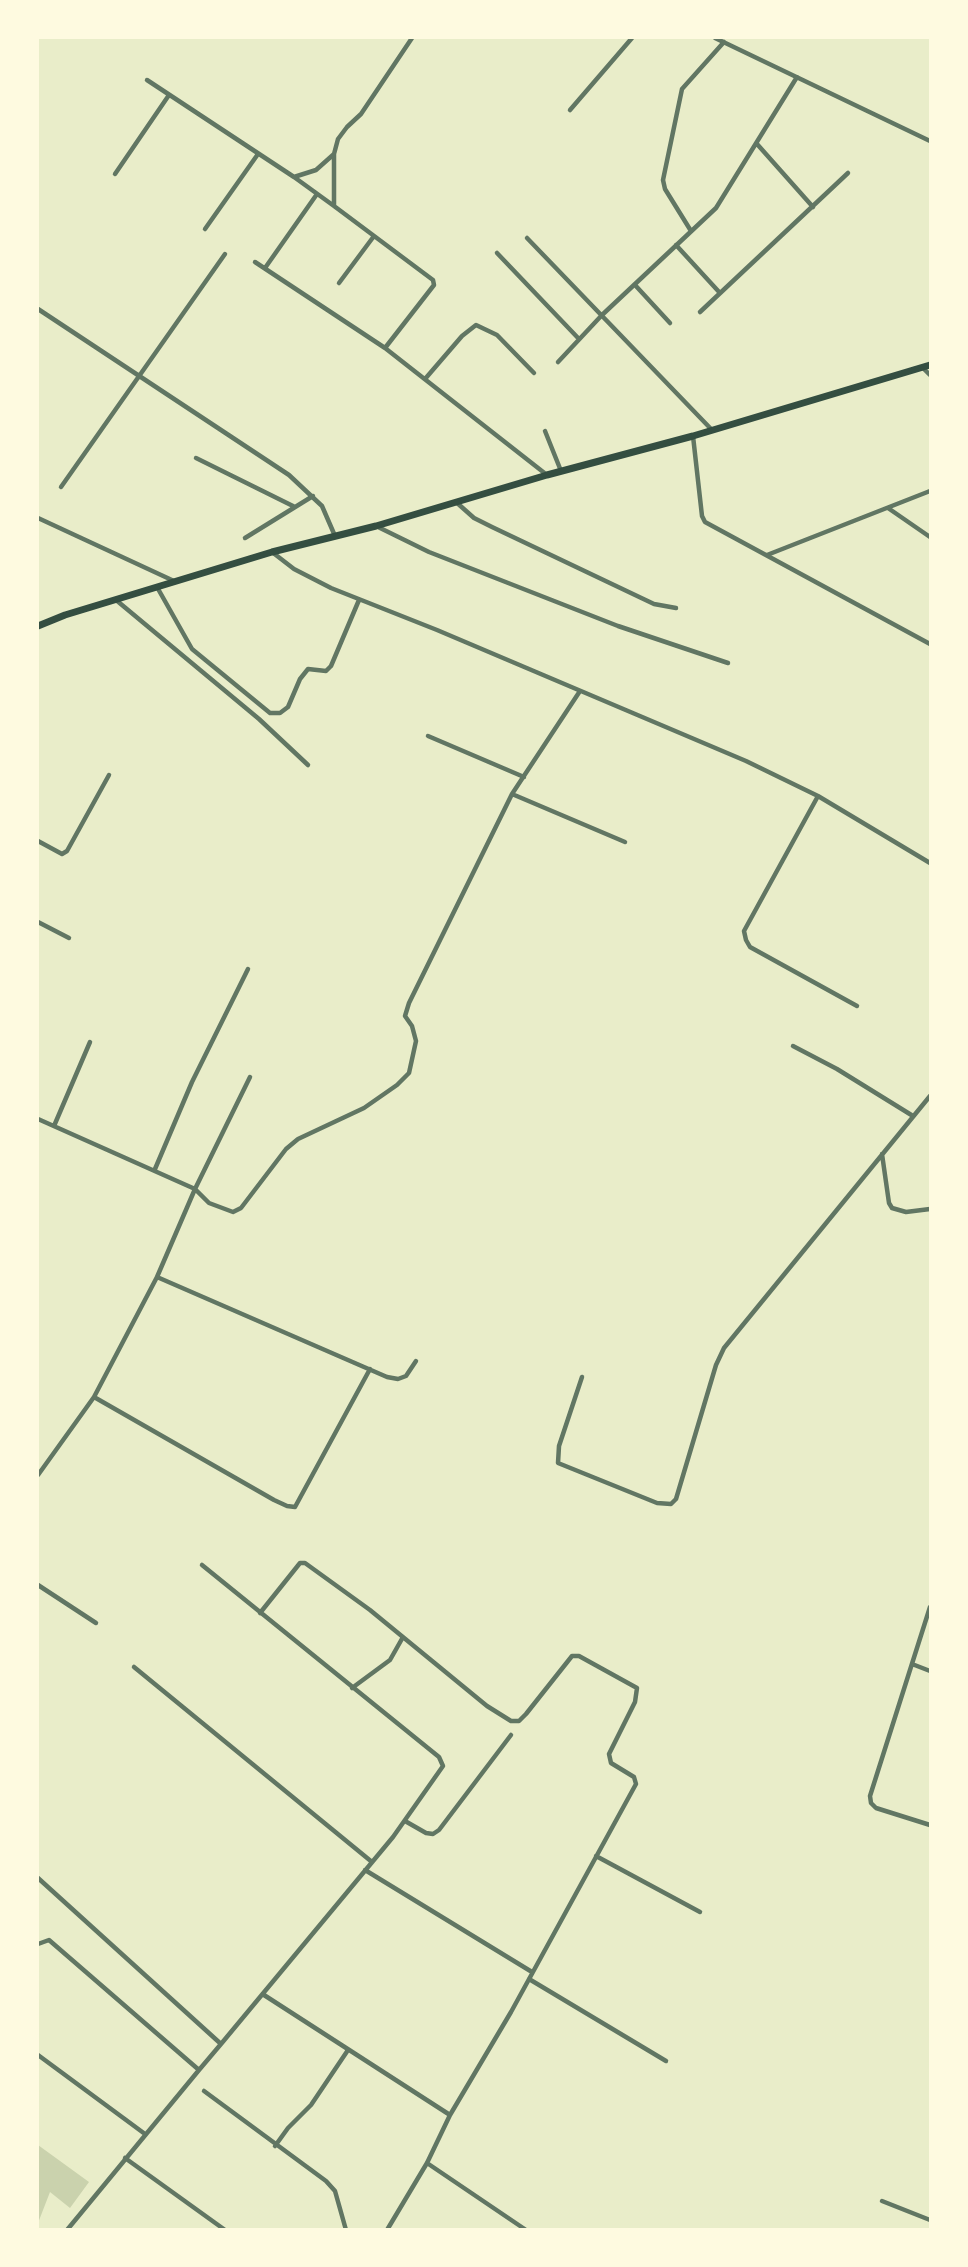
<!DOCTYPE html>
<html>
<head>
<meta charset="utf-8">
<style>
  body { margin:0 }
  #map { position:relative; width:968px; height:2267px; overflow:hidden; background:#e9edc9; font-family:Commissioner,sans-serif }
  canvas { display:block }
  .frame { position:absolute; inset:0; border:39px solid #fefae0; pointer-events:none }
</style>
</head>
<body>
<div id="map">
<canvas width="968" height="2267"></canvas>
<div class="frame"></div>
</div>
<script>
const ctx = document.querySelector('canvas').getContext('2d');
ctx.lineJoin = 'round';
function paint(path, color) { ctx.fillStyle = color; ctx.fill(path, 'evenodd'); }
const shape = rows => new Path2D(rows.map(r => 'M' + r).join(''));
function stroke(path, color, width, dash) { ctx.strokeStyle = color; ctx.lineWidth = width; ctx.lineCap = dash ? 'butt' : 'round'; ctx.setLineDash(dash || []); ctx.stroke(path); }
const green = shape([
  [38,2145,89,2182,70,2208,50,2192,38,2223]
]);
const minor = shape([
  [412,38,361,114,347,127,338,139,334,154,334,206,433,280,434,285,385,348,547,475],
  [715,38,930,141],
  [147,80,294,177,316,170,334,154],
  [570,110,632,38],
  [757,144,813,207],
  [115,174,169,95],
  [294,177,334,206],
  [205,229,258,154],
  [691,231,665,189,663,180,682,89,724,42],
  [527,238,712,430],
  [676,245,720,293],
  [497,253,579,339],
  [255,262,385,348],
  [265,268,317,194],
  [339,283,374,236],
  [635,285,670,323],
  [38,309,289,475,322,506,335,536],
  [700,312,848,173],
  [558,362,602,315,716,208,797,77],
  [923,368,930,375],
  [425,379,462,336,476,325,497,335,534,373],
  [545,431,561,471],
  [693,436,702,516,705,522,930,644],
  [196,458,295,507],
  [61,487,225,254],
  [456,502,474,518,492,527,654,604,676,608],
  [888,508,930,537],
  [38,518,174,581],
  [376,526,429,552,618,626,728,663],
  [245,538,313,496],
  [272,552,294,569,331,588,437,630,746,761,818,796,930,863],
  [767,555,930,491],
  [157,587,192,649,270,713,280,713,288,707,300,679,308,669,326,671,331,666,359,600],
  [116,600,259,719,308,765],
  [428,736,524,777],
  [512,794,625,842],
  [818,796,744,931,746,940,750,947,857,1006],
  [38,841,62,854,67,851,109,775],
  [38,922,69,938],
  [793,1046,837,1069,913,1116],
  [250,1077,195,1189,209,1203,233,1212,241,1208,286,1149,298,1139,364,1108,397,1085,409,1073,416,1041,412,1026,405,1016,409,1003,512,794,580,691],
  [38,1119,195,1189,157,1277,387,1377,398,1379,406,1376,416,1361],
  [54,1126,90,1042],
  [882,1154,889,1203,892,1208,906,1212,930,1209],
  [155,1169,192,1082,248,969],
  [582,1377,559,1446,558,1463,657,1503,671,1504,676,1499,716,1365,724,1348,930,1096],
  [94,1397,274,1500,287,1506,295,1507,370,1369],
  [38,1475,94,1397,157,1277],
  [38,1585,96,1623],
  [930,1607,870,1796,871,1803,876,1808,930,1825],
  [260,1613,300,1563,305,1563,370,1610,487,1706,511,1721,519,1721,526,1714,572,1656,579,1656,637,1688,635,1702,609,1754,611,1763,634,1777,636,1784,511,2012,450,2115,427,2163,387,2230],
  [912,1664,930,1671],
  [134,1667,372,1862],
  [352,1688,390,1660,403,1637],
  [405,1821,426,1833,433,1834,439,1830,511,1735],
  [596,1856,700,1912],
  [365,1870,532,1972],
  [38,1878,221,2044,393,1837,443,1766,439,1757,202,1565],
  [38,1944,49,1940,199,2070,67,2230],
  [529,1979,666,2061],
  [264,1995,450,2115],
  [38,2055,145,2134],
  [199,2070,221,2044],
  [204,2091,326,2181,335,2191,346,2230],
  [275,2146,288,2128,311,2105,348,2050],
  [125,2158,225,2230],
  [427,2163,526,2230],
  [882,2201,930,2220]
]);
const secondary = shape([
  [38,626,65,615,272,552,376,526,547,475,693,436,930,365]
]);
paint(green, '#cad2ad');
stroke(minor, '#617663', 4.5);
stroke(secondary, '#344e41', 7);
</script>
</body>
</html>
